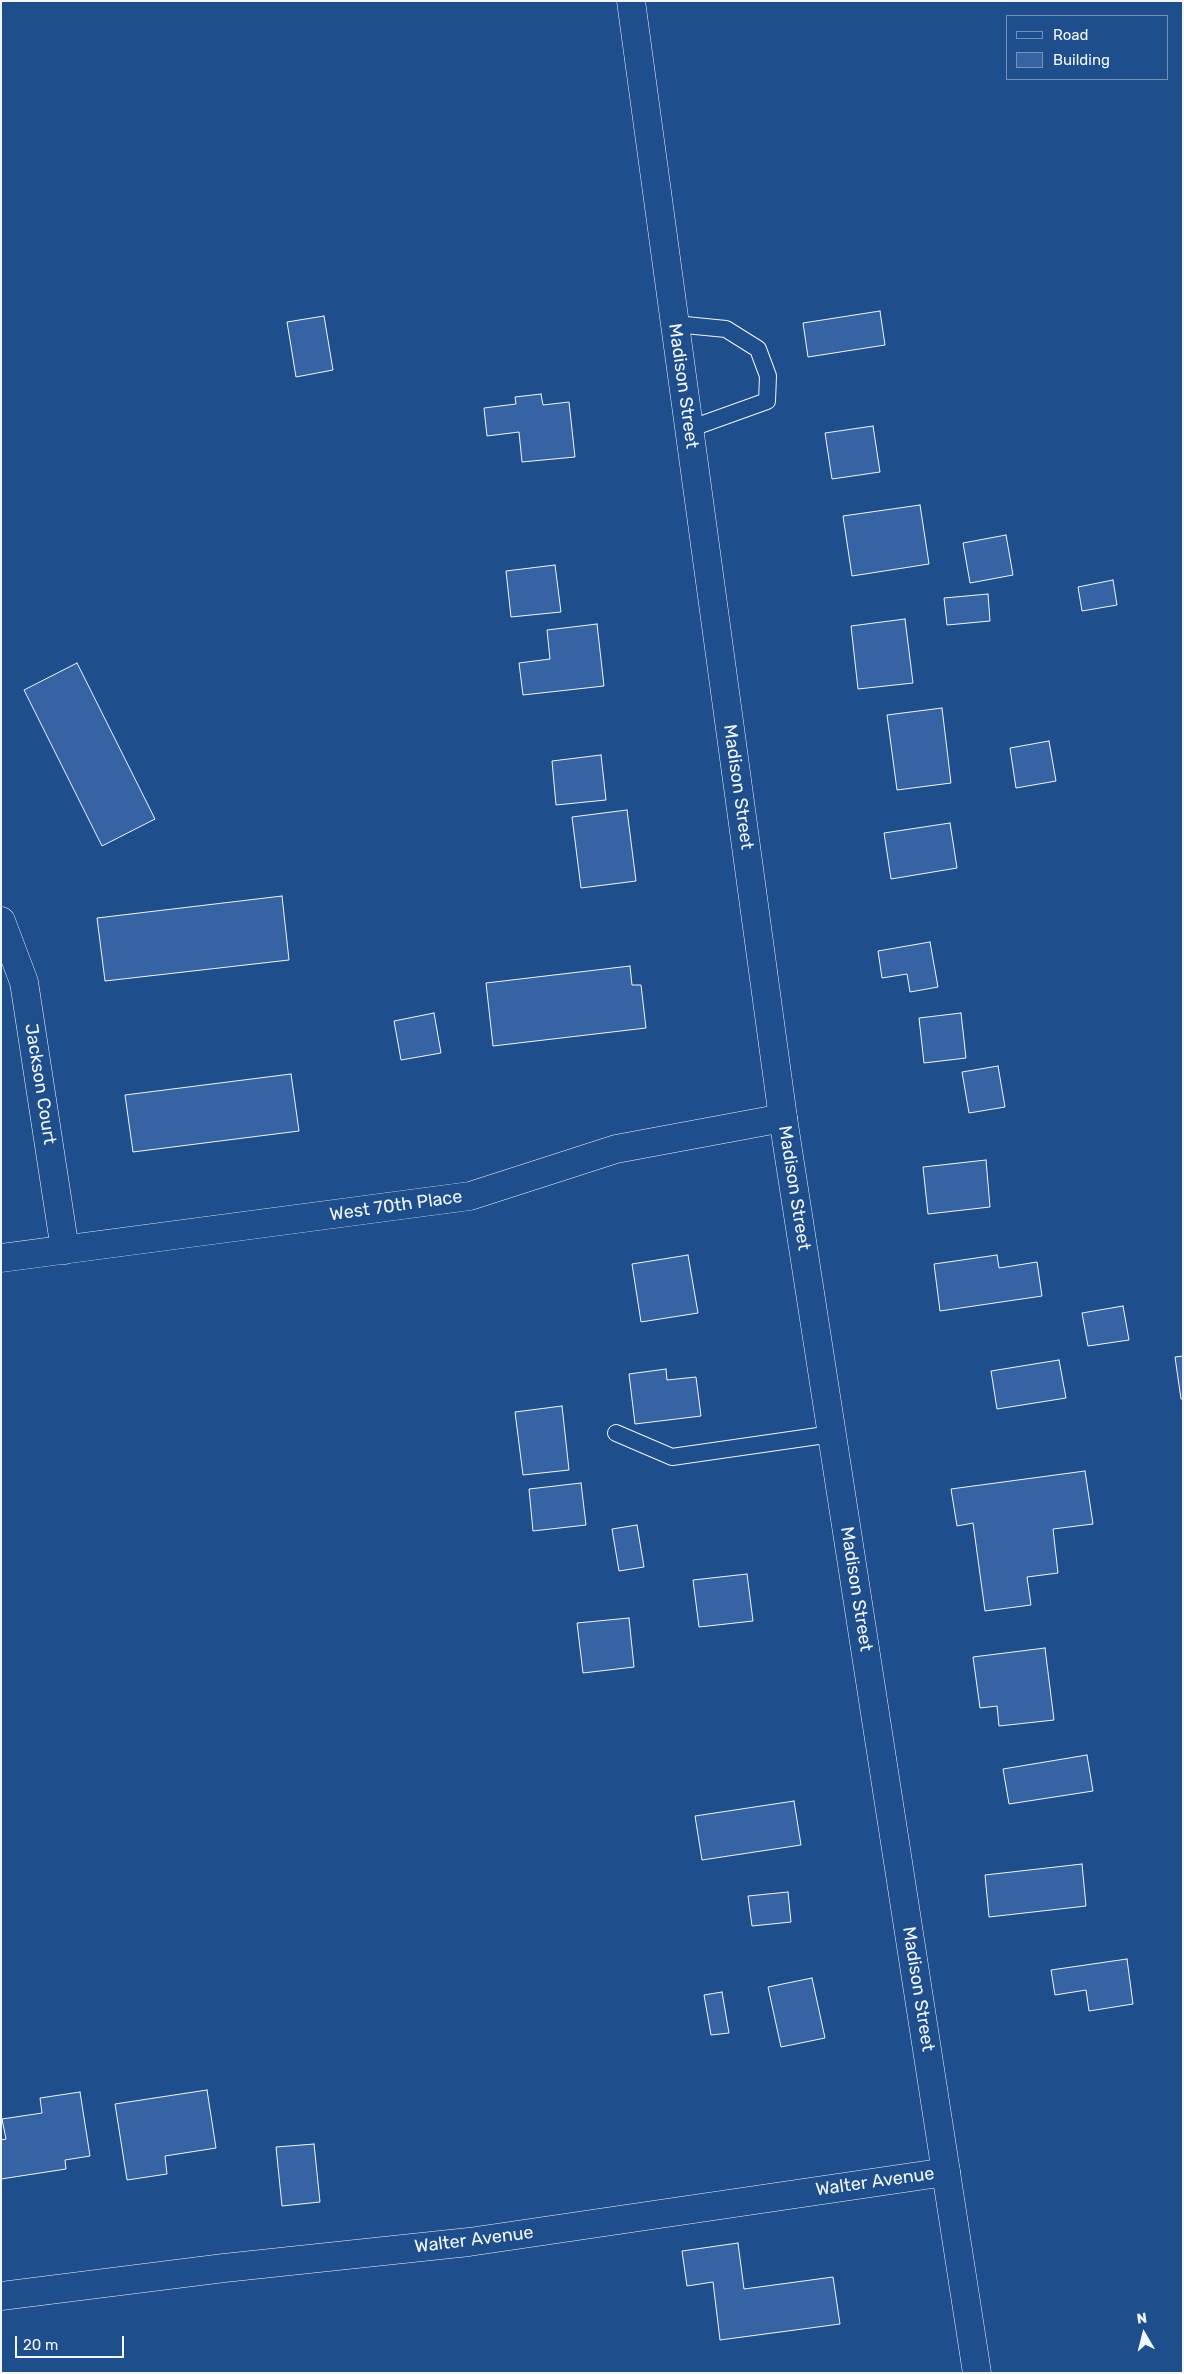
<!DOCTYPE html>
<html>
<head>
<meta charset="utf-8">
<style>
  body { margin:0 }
  #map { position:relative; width:1184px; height:2374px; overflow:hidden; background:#1f4e8c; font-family:Rubik,sans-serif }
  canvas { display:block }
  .frame { position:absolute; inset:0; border:2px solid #f2f6ff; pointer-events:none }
  .legend { position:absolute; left:1006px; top:15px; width:162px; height:65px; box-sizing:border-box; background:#1f4e8c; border:1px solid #7391ba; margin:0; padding:6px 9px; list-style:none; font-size:15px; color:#f2f6ff }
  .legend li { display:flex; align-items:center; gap:10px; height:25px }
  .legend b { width:25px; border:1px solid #7391ba }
  .north { position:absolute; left:1119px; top:2309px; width:50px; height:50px; -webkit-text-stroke:4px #1f4e8c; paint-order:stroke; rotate:352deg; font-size:14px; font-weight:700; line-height:20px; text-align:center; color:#f2f6ff }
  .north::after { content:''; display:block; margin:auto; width:18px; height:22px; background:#f2f6ff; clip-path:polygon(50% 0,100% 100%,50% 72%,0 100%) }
  .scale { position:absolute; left:15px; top:2336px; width:109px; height:22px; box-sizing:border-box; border:2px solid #f2f6ff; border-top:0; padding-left:6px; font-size:15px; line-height:18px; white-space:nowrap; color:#f2f6ff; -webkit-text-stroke:4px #1f4e8c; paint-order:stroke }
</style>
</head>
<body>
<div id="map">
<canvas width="1184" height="2374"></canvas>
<div class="frame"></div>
<ul class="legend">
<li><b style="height:6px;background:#1f4e8c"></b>Road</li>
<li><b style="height:14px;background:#3563a3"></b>Building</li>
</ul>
<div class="north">N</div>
<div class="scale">20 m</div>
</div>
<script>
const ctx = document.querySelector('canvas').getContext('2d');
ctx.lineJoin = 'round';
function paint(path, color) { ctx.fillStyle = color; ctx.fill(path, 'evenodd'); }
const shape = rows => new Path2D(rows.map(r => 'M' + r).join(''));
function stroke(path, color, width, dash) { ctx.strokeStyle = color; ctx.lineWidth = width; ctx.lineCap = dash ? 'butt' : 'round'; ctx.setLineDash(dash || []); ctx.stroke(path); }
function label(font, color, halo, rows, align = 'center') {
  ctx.font = font + ' Rubik,sans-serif'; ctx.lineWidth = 4; ctx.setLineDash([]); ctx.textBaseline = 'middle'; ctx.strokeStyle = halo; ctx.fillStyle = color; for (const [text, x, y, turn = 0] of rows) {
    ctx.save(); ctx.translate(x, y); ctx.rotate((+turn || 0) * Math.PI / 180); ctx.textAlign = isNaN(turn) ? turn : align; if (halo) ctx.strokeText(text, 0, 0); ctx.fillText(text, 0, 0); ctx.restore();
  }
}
const building = shape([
  [880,311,885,345,808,357,803,323,880,311],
  [324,316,333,370,296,377,287,322,324,316],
  [541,394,543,405,569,402,575,457,522,462,519,432,487,436,484,408,516,404,515,397,541,394],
  [873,426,880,472,832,479,825,433,873,426],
  [920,505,929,564,852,576,843,516,920,505],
  [1006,535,1013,575,970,583,963,543,1006,535],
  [555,565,561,612,511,617,506,571,555,565],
  [1113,580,1117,605,1082,611,1078,587,1113,580],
  [988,594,990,621,947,625,944,598,988,594],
  [905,619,913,683,858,689,851,626,905,619],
  [597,624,604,686,523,695,519,663,550,659,547,630,597,624],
  [77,663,155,819,102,846,24,690,77,663],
  [942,708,951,783,897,790,887,715,942,708],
  [1049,741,1056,781,1016,788,1010,748,1049,741],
  [601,755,606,800,556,805,552,761,601,755],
  [627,810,636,881,581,888,572,817,627,810],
  [950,823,957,868,891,879,884,833,950,823],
  [282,896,289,960,105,981,97,918,282,896],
  [930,942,938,987,910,992,907,974,882,978,878,951,930,942],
  [630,966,632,985,641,985,646,1028,493,1046,486,983,630,966],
  [434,1013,441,1053,401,1060,394,1021,434,1013],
  [961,1013,966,1058,924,1063,919,1018,961,1013],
  [998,1066,1005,1107,969,1113,962,1072,998,1066],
  [291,1074,299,1131,133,1152,125,1095,291,1074],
  [986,1160,990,1207,928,1214,923,1167,986,1160],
  [688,1255,698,1313,641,1322,632,1264,688,1255],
  [997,1255,999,1268,1037,1262,1042,1296,940,1311,934,1264,997,1255],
  [1123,1306,1129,1340,1088,1346,1082,1313,1123,1306],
  [1183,1356,1183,1399,1181,1399,1175,1357,1183,1356],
  [1059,1360,1066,1398,997,1409,991,1371,1059,1360],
  [666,1369,667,1380,696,1377,701,1416,635,1424,629,1374,666,1369],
  [562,1406,569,1470,523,1475,515,1412,562,1406],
  [1085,1471,1093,1524,1053,1529,1058,1573,1027,1577,1031,1605,985,1611,973,1523,957,1526,951,1489,1085,1471],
  [581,1483,586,1525,533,1531,529,1489,581,1483],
  [637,1525,644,1567,619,1571,612,1529,637,1525],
  [747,1574,753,1621,699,1627,693,1580,747,1574],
  [629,1618,634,1667,583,1673,577,1623,629,1618],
  [1045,1648,1054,1720,999,1726,997,1706,980,1708,973,1657,1045,1648],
  [1087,1755,1093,1791,1009,1804,1003,1769,1087,1755],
  [794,1801,801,1845,702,1860,695,1816,794,1801],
  [1082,1864,1086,1906,989,1917,985,1875,1082,1864],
  [788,1892,791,1922,752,1926,748,1896,788,1892],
  [1127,1959,1133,2004,1089,2011,1086,1990,1055,1995,1051,1970,1127,1959],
  [812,1978,825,2038,781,2047,768,1987,812,1978],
  [722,1992,729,2033,711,2035,704,1995,722,1992],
  [207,2090,216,2148,165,2156,167,2174,127,2180,115,2104,207,2090],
  [80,2092,90,2156,65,2160,66,2169,1,2179,1,2140,6,2139,2,2119,42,2113,40,2098,80,2092],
  [314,2144,320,2202,282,2206,276,2147,314,2144],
  [738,2243,744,2289,833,2277,840,2324,720,2340,713,2282,687,2286,682,2251,738,2243]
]);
const service = shape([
  [675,324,726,329,758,349,768,376,767,401,689,429],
  [616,1433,672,1457,832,1434]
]);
const minor = shape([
  [1,921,24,982,65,1250],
  [1,1258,470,1196,616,1149,783,1118],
  [1,2296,224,2268,469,2242,946,2172]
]);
const tertiary = shape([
  [631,1,783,1118,977,2373]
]);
const streetNames = [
  ["Madison Street",683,386,82],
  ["Madison Street",738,787,82],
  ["Jackson Court",40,1084,81],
  ["Madison Street",794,1188,81],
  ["West 70th Place",396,1206,-8],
  ["Madison Street",856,1589,81],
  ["Madison Street",918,1989,81],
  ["Walter Avenue",875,2182,-8],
  ["Walter Avenue",474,2240,-7]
];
paint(building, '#3563a3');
stroke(building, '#f2f6ff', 1);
stroke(service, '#f2f6ff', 18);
stroke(minor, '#f2f6ff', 29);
stroke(tertiary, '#f2f6ff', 29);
stroke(service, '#1f4e8c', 16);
stroke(minor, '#1f4e8c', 28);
stroke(tertiary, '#1f4e8c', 28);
label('18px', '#f2f6ff', '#1f4e8c', streetNames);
</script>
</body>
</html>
